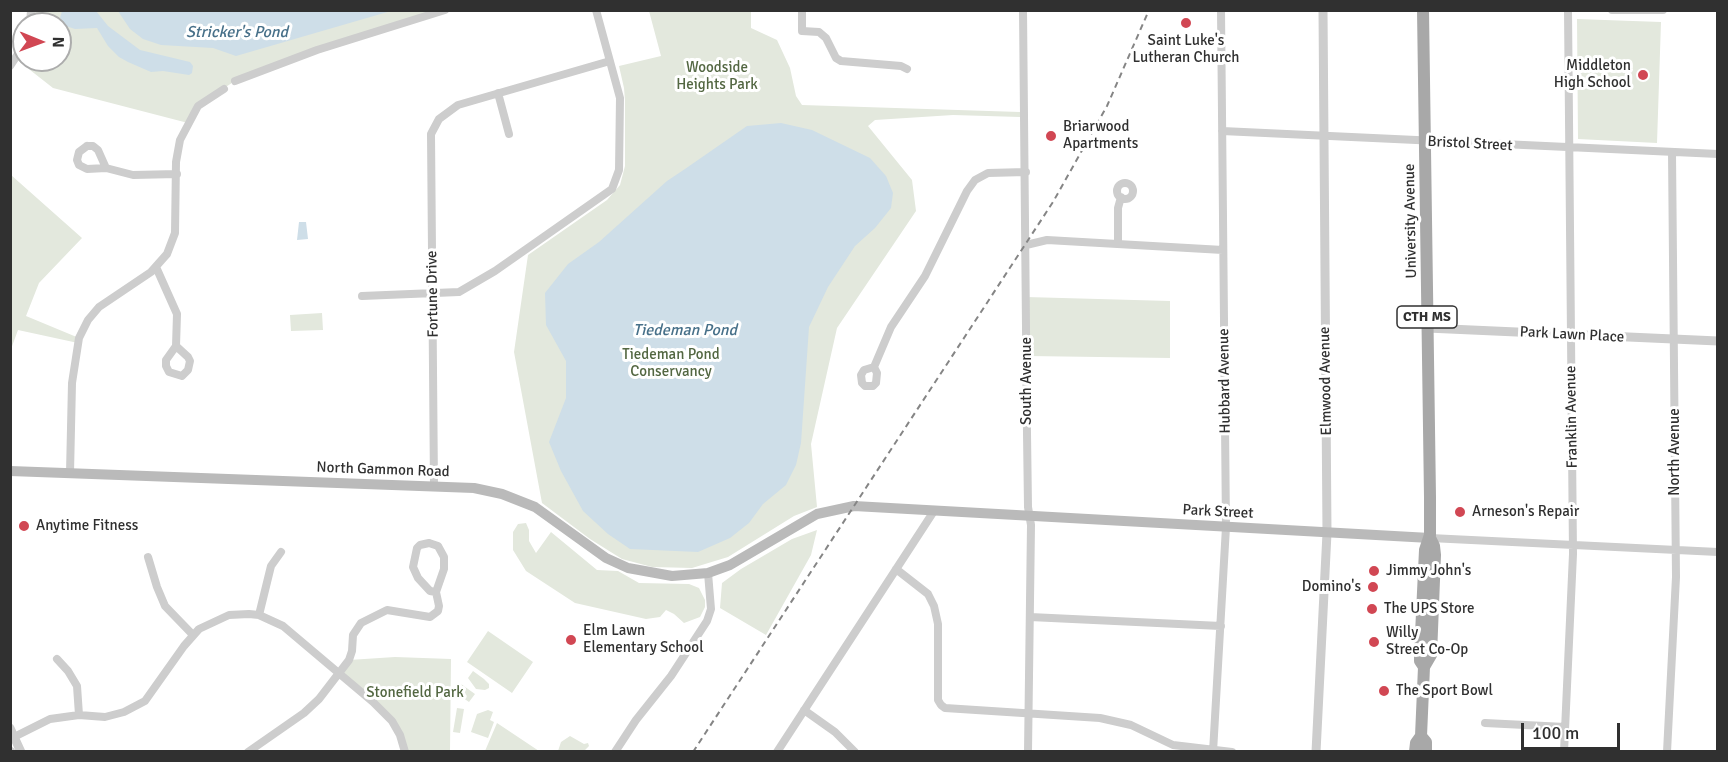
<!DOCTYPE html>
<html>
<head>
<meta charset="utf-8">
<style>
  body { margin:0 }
  #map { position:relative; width:1728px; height:762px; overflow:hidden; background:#fff; font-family:Signika,sans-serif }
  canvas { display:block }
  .frame { position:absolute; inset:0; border:12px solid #303030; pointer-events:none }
  .north { position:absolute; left:12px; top:12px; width:60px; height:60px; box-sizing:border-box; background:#fff; border:2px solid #acacac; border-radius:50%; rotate:91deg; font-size:16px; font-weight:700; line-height:24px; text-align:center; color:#303030 }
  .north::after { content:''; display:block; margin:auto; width:21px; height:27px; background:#d14753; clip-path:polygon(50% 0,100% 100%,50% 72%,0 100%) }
  .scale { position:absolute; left:1521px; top:723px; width:99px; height:27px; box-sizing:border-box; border:3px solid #303030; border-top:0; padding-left:8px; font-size:18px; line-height:21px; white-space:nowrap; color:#303030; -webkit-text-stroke:4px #fff; paint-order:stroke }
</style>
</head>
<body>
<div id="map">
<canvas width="1728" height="762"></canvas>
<div class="frame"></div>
<div class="north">N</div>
<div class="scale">100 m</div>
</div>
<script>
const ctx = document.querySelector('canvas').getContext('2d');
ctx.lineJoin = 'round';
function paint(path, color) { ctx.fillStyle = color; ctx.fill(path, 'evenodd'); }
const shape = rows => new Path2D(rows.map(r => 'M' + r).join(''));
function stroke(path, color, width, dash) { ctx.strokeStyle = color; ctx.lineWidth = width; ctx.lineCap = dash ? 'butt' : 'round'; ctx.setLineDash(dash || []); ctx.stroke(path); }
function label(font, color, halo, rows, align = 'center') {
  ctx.font = font + ' Signika,sans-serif'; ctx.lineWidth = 6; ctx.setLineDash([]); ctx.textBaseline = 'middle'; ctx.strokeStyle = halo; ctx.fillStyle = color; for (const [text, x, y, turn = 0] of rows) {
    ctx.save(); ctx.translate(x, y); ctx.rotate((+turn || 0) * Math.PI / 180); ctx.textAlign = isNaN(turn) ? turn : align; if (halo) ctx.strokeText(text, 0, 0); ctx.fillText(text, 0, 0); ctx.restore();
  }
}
const green = shape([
  [31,11,445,11,235,81,207,99,188,123,53,88,16,59,24,45,24,60,60,60,60,24,30,24],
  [649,11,751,11,751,28,777,40,790,68,796,96,802,105,1020,112,1020,117,953,115,875,120,868,126,912,180,916,211,837,328,811,444,817,507,794,516,728,557,692,568,652,567,622,559,590,539,542,503,514,352,528,255,607,200,620,185,625,166,625,100,624,88,619,66,661,56],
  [1577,19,1661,22,1657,143,1578,139],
  [11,175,82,238,39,283,26,316,79,338,78,343,18,330,11,349],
  [1026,297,1170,301,1170,358,1028,356],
  [322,313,323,330,291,331,290,315],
  [526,523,529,530,529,541,536,553,551,532,597,570,618,571,639,583,689,584,699,588,705,600,705,607,700,617,684,623,674,614,666,610,660,617,646,619,575,603,526,571,513,550,513,532,518,524],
  [817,530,811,555,766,635,720,608,722,583,741,569,792,539],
  [488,631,533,662,512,693,467,662],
  [395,657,451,659,450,751,405,751,392,721,339,673,349,660],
  [473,671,484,679,489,684,489,688,485,690,476,689,468,678],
  [461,684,475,694,469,702,456,693,458,687],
  [457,708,464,709,460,733,453,732],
  [488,710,493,712,490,720,494,722,488,738,471,732,477,714],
  [497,723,539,751,485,751],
  [570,736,584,744,588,743,589,746,584,751,558,751,561,742]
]);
const water = shape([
  [62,11,96,11,108,26,140,50,190,62,193,66,192,73,189,75,163,71,151,72,128,62,119,57,108,46,97,28,75,29,66,26,60,18],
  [118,11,391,11,236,56,213,48,161,45,143,39,130,29],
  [781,123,812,130,870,158,886,176,893,193,891,208,875,228,855,246,828,287,809,327,801,443,796,465,786,485,763,504,749,523,730,538,698,552,630,549,608,534,583,511,561,471,549,442,566,398,566,361,546,325,545,293,568,264,599,242,667,181,685,169,747,126],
  [299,222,306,222,308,239,297,240]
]);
const minor = shape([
  [802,10,802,31,819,32,826,38,836,58,841,61,901,66,907,69],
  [1023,10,1027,433,1028,507,1031,525,1028,752],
  [1612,10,1663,10],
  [30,24,31,10],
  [10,66,24,45],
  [235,81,317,50,445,10],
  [498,93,509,134],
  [1222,131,1718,154],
  [87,146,93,146,98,150,106,168,87,169,79,165,77,160,79,152,87,146],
  [106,168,133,175,177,174],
  '1117 191a8 8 0 1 1 16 0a8 8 0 1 1-16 0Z',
  [1118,243,1118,208,1121,197],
  [1026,245,1047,240,1223,250],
  [156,267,177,314,176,346],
  [362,296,459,292,495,271,612,189,619,170,620,98,596,10],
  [176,346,188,357,190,361,188,370,182,376,169,372,166,366,166,360,176,346],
  [874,367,891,327,925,276,967,191,975,180,988,173,1026,172],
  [874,367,877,373,876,383,873,386,865,386,862,383,861,375,864,370,874,367],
  [70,473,72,383,79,338,88,320,99,307,151,272,167,254,175,233,176,162,180,140,198,106,224,89],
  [434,487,431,134,439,119,458,105,610,61],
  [1430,538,1718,552],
  [429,543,438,546,444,557,444,569,436,592,430,591,418,578,413,567,417,548,420,545,429,543],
  [148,557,157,587,165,606,193,635],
  [896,569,928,594,934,606,938,624,938,700,941,705,945,708,1100,718,1131,725,1173,745,1232,752],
  [259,615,271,566,281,552],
  [1030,617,1221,626],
  [57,659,68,671,77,686,79,715],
  [804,710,835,732,855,752],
  [1485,723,1565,727],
  [10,739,50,719,79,715,105,717,124,712,145,701,184,646,199,629,229,615,249,614,259,615,283,626,373,702,392,721,400,735,405,752],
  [248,752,304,713,319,699,349,660,352,651,353,635,361,623,387,610,430,617,438,611,439,606,436,592],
  [615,752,636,720,671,676,707,621,711,609,708,573],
  [777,752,934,511],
  [1213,752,1226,527,1221,10],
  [1564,752,1573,554,1568,10],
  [1667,752,1676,577,1672,153]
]);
const tertiary = shape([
  [1427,328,1718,341],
  [10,728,21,752],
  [10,751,11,752],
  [1316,752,1327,533,1323,10]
]);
const secondary = shape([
  [10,471,474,488,502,494,535,507,606,558,628,568,672,576,708,573,730,565,817,514,854,506,1430,538]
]);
const primary = shape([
  [1423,10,1430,497,1430,535,1425,550,1420,655,1420,661,1424,667],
  [1421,736,1426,742,1426,752],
  [1415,752,1416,743,1421,736,1424,667,1431,655,1435,555,1434,546,1430,538]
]);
const rail = shape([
  [693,752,1053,202,1107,106,1149,10]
]);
const markers = [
  [1186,23,6,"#d14753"],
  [1643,75,6,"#d14753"],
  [1051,136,6,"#d14753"],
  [1460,512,6,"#d14753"],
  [24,526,6,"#d14753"],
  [1374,571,6,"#d14753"],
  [1373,587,6,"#d14753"],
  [1372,609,6,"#d14753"],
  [571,640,6,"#d14753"],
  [1374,642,6,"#d14753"],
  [1384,691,6,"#d14753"]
];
const shields = [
  [1427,317,60]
];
const shieldNames = [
  ["CTH MS",1427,317]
];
const poiNames = [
  ["Saint Luke's",1186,41,"center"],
  ["Lutheran Church",1186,58,"center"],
  ["Middleton",1631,66,"right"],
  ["High School",1631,83,"right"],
  ["Briarwood",1063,127],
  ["Apartments",1063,144],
  ["Arneson's Repair",1472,512],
  ["Anytime Fitness",36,526],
  ["Jimmy John's",1386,571],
  ["Domino's",1361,587,"right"],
  ["The UPS Store",1384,609],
  ["Elm Lawn",583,631],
  ["Elementary School",583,648],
  ["Willy",1386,633],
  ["Street Co-Op",1386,650],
  ["The Sport Bowl",1396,691]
];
const parkNames = [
  ["Woodside",717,68],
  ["Heights Park",717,85],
  ["Tiedeman Pond",671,355],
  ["Conservancy",671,372],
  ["Stonefield Park",415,693]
];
const streetNames = [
  ["Bristol Street",1470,144,3],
  ["University Avenue",1411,221,-91],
  ["Fortune Drive",433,294,-91],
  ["Park Lawn Place",1572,335,3],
  ["South Avenue",1027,381,-90],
  ["Hubbard Avenue",1225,381,-91],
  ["Elmwood Avenue",1326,381,-91],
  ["Franklin Avenue",1572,417,-91],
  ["North Avenue",1675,452,-90],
  ["North Gammon Road",383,470,2],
  ["Park Street",1218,512,3]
];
const waterNames = [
  ["Stricker's Pond",237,33],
  ["Tiedeman Pond",685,331]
];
paint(green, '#e3e8dd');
paint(water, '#cedee8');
stroke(minor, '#cdcdcd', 8);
stroke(tertiary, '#cdcdcd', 9);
stroke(secondary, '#bababa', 10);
stroke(primary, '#a8a8a8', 12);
stroke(rail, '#858585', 2, [6, 4.5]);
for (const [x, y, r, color] of markers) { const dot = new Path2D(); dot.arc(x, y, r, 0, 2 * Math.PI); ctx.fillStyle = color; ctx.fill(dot); stroke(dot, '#fff', 2); }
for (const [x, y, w] of shields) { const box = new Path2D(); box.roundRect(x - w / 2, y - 11, w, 22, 4.5); ctx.fillStyle = '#fff'; ctx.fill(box); stroke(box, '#303030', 1.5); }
label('bold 14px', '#303030', null, shieldNames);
label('15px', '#303030', '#fff', poiNames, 'left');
label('15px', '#536742', '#fff', parkNames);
label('15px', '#303030', '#fff', streetNames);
label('italic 16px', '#477089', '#fff', waterNames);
</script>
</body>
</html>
